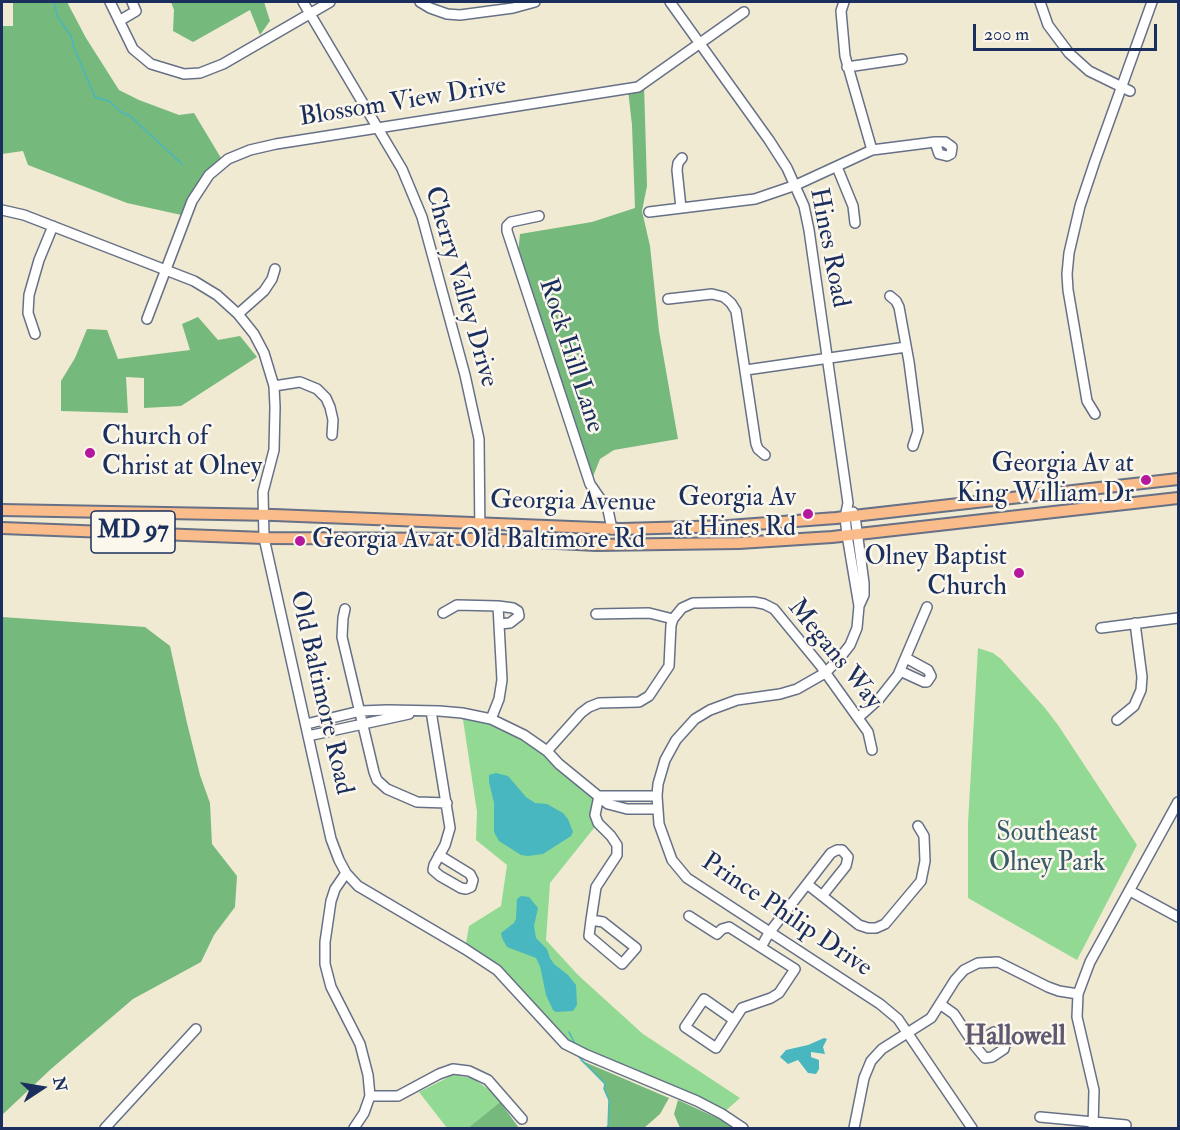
<!DOCTYPE html>
<html>
<head>
<meta charset="utf-8">
<style>
  body { margin:0 }
  #map { position:relative; width:1180px; height:1130px; overflow:hidden; background:#f1ead2; font-family:"IM FELL Double Pica",serif }
  canvas { display:block }
  .frame { position:absolute; inset:0; border:3px solid #1b2f5e; pointer-events:none }
  .north { position:absolute; left:12px; top:1058px; width:60px; height:60px; -webkit-text-stroke:4px #fbf7ec; paint-order:stroke; rotate:78deg; font-size:16px; font-weight:700; line-height:24px; text-align:center; color:#1b2f5e }
  .north::after { content:''; display:block; margin:auto; width:21px; height:27px; background:#1b2f5e; clip-path:polygon(50% 0,100% 100%,50% 72%,0 100%) }
  .scale { position:absolute; left:973px; top:24px; width:184px; height:27px; box-sizing:border-box; border:3px solid #1b2f5e; border-top:0; padding-left:8px; font-size:18px; line-height:21px; white-space:nowrap; color:#1b2f5e; -webkit-text-stroke:4px #fbf7ec; paint-order:stroke }
</style>
</head>
<body>
<div id="map">
<canvas width="1180" height="1130"></canvas>
<div class="frame"></div>
<div class="north">N</div>
<div class="scale">200 m</div>
</div>
<script>
const ctx = document.querySelector('canvas').getContext('2d');
ctx.lineJoin = 'round';
function paint(path, color) { ctx.fillStyle = color; ctx.fill(path, 'evenodd'); }
const shape = rows => new Path2D(rows.map(r => 'M' + r).join(''));
function stroke(path, color, width, dash) { ctx.strokeStyle = color; ctx.lineWidth = width; ctx.lineCap = dash ? 'butt' : 'round'; ctx.setLineDash(dash || []); ctx.stroke(path); }
function label(font, color, halo, rows, align = 'center') {
  ctx.font = font + ' "IM FELL Double Pica",serif'; ctx.lineWidth = 5; ctx.setLineDash([]); ctx.textBaseline = 'middle'; ctx.strokeStyle = halo; ctx.fillStyle = color; for (const [text, x, y, turn = 0] of rows) {
    ctx.save(); ctx.translate(x, y); ctx.rotate((+turn || 0) * Math.PI / 180); ctx.textAlign = isNaN(turn) ? turn : align; if (halo) ctx.strokeText(text, 0, 0); ctx.fillText(text, 0, 0); ctx.restore();
  }
}
const green = shape([
  [978,648,993,653,1001,659,1045,708,1058,725,1137,845,1077,960,968,898,968,823],
  [462,713,524,735,599,796,598,823,550,883,546,940,578,975,643,1034,740,1098,722,1114,565,1044,513,986,465,949,469,926,501,906,507,865,476,840,477,812],
  [453,1075,472,1078,491,1091,500,1102,468,1128,447,1128,419,1092]
]);
const forest = shape([
  [13,2,67,2,86,38,119,90,139,100,179,115,194,113,224,163,209,175,186,216,127,203,28,165,23,151,2,154,2,26,13,26],
  [171,2,264,2,270,21,260,35,250,10,193,42,173,31,174,10],
  [644,84,647,186,642,211,650,246,659,331,678,439,614,450,600,459,590,484,517,265,520,234,592,222,635,208,632,125,628,90],
  [198,317,218,340,240,336,257,357,181,406,144,408,144,378,126,377,128,413,61,411,61,381,75,358,87,329,107,330,118,359,190,350,182,324],
  [2,617,145,627,170,646,187,723,200,775,210,803,212,844,237,876,235,907,214,935,201,962,133,999,51,1069,2,1115],
  [580,1060,669,1098,660,1114,644,1128,603,1128,608,1126,609,1122,609,1100,604,1089,605,1084],
  [678,1100,726,1122,733,1128,680,1128,674,1114],
  [500,1102,519,1128,468,1128]
]);
const water = shape([
  [496,773,508,776,526,797,535,803,547,804,563,813,568,819,573,832,571,836,543,854,528,856,521,855,499,841,494,832,494,803,489,782,489,775],
  [521,896,529,897,538,908,534,926,536,938,547,949,550,958,554,964,568,975,576,985,577,1005,573,1011,556,1012,553,1010,546,995,540,966,536,958,507,947,502,938,501,933,514,923,516,919,517,899],
  [824,1038,827,1039,823,1047,825,1054,811,1052,811,1057,819,1060,819,1069,816,1074,808,1073,798,1060,788,1064,780,1057,786,1050,808,1045]
]);
const stream = shape([
  [54,2,58,18,71,36,74,48,95,97,109,101,121,112,130,116,182,164],
  [569,1032,575,1044],
  [579,1057,605,1084,604,1089,609,1100,608,1128]
]);
const minor = shape([
  [110,2,133,49,151,64,184,74,200,73,223,64,330,2],
  [303,2,402,169,422,217,465,375,479,439,480,539],
  [420,2,430,8,447,14,460,15,513,8,535,2],
  [670,2,769,140,787,168,804,206,809,230,848,503,845,517,847,535,859,606,857,628,850,645,839,659,825,673,797,689,780,694,737,700,710,710,695,719,676,740,665,760,658,784,657,796,659,824,672,860,687,878,880,1004,898,1019,972,1128],
  [844,2,841,11,845,56,872,150],
  [1040,2,1048,25,1069,53,1089,71,1130,91],
  [119,21,136,11,132,2],
  [847,67,902,59],
  [837,167,853,206,855,223],
  [681,208,677,170,678,163,682,158],
  [2,210,24,215,194,281,217,295,238,314,254,334,264,353,274,386,275,407,274,450,263,492,264,538,331,839,339,860,346,873,358,886,465,949,497,970,565,1044,587,1055,697,1101,722,1114,743,1128],
  [649,212,755,199,796,185,872,150,935,142,945,142,952,147,951,154,947,156,939,154,935,142],
  [539,216,511,222,507,226,507,231,590,484,608,510,612,529],
  [890,296,896,301,899,307,909,362,918,431,913,446],
  [668,299,712,294,724,297,731,303,736,311,756,444,758,449,765,455],
  [238,314,264,291,272,279,275,269],
  [147,319,192,201,209,175,228,159,250,150,276,144,638,87,744,12],
  [35,334,28,313,29,295,39,260,53,226],
  [746,370,906,347],
  [274,386,300,382,317,389,326,398,330,407,333,420,332,435],
  [1095,414,1087,401,1068,290,1067,274,1069,253,1080,206,1095,161,1152,2],
  [853,512,855,516,864,583,864,595,859,606],
  [498,606,513,608,518,611,519,616,510,623,499,624],
  [345,609,343,618,342,637,374,772,377,780,387,789,417,802,447,803],
  [443,613,457,605,498,606,502,680,499,699,491,719],
  [596,614,649,613,673,619],
  [1101,628,1178,618],
  [900,671,924,682,927,682,931,676,928,670,906,658],
  [431,711,450,828,445,845,434,865,433,870,440,876,461,888,466,889,471,887,473,880,470,874,439,855],
  [859,717,879,699,898,675,927,607],
  [1117,720,1134,706,1141,690,1142,677,1135,623],
  [306,724,360,711,388,710,439,711,462,713,491,719,524,735,547,751,559,764,608,804,627,809,658,809],
  [308,736,409,714],
  [547,751,581,713,589,707,599,703,639,702,649,696,669,666,671,625,673,619,682,608,693,603,754,602,764,604,774,609,820,665,868,732,872,750],
  [599,796,657,796],
  [346,873,335,889,331,901,325,942,325,964,331,987,360,1044,368,1075,370,1096,364,1113,354,1128],
  [807,884,859,925,868,928,876,928,885,924,921,881,925,861,924,836,918,826],
  [1130,891,1178,917],
  [689,916,717,934,722,929,729,927,795,969,779,993,771,998,742,1008,716,1048,685,1027,704,999,734,1020],
  [591,920,603,922,636,948,622,964,589,936,591,920,596,887,617,855,617,845,611,836,598,823,595,815,599,796],
  [761,947,769,933,831,853,837,850,842,850,848,857,846,866,822,896],
  [940,1004,954,1014,975,1046,985,1058,992,1057,1004,1049,1006,1041,1002,1034,994,1032,974,1044],
  [370,1096,398,1096,439,1074,453,1069,469,1071,488,1080,522,1119],
  [1040,1117,1126,1125],
  [105,1128,196,1029],
  [854,1128,864,1078,871,1061,882,1049,931,1018,955,980,964,970,978,963,998,962,1048,987,1059,991,1078,994],
  [1093,1128,1094,1090,1077,1017,1078,994,1090,962,1178,802]
]);
const major = shape([
  [2,510,274,515,621,529,728,526,836,518,1178,479],
  [2,528,264,538,480,539,596,545,739,543,832,537,1178,498]
]);
const markers = [
  [90,453,6,"#b5179e"],
  [1146,480,6,"#b5179e"],
  [808,514,6,"#b5179e"],
  [300,541,6,"#b5179e"],
  [1019,573,6,"#b5179e"]
];
const shields = [
  [133,532,84]
];
const shieldNames = [
  ["MD 97",133,532]
];
const streetNames = [
  ["Blossom View Drive",403,103,-9],
  ["Hines Road",828,248,79],
  ["Cherry Valley Drive",460,287,74],
  ["Rock Hill Lane",570,356,72],
  ["Georgia Avenue",573,503,1],
  ["Megans Way",834,655,51],
  ["Old Baltimore Road",320,693,77],
  ["Prince Philip Drive",786,916,34]
];
const poiNames = [
  ["Church of",102,438,"left"],
  ["Christ at Olney",102,468,"left"],
  ["Georgia Av at",1134,465],
  ["King William Dr",1134,495],
  ["Georgia Av",796,499],
  ["at Hines Rd",796,529],
  ["Georgia Av at Old Baltimore Rd",312,541,"left"],
  ["Olney Baptist",1007,558],
  ["Church",1007,588]
];
const parkNames = [
  ["Southeast",1047,834],
  ["Olney Park",1047,864]
];
const neighbourhoodNames = [
  ["Hallowell",1015,1038]
];
paint(green, '#92d993');
paint(forest, '#75b97d');
paint(water, '#48b7bf');
stroke(stream, '#48b7bf', 1.5);
stroke(minor, '#667087', 12);
stroke(major, '#667087', 14);
stroke(minor, '#fff', 9);
stroke(major, '#f9bc8a', 10);
for (const [x, y, r, color] of markers) { const dot = new Path2D(); dot.arc(x, y, r, 0, 2 * Math.PI); ctx.fillStyle = color; ctx.fill(dot); stroke(dot, '#fbf7ec', 2); }
for (const [x, y, w] of shields) { const box = new Path2D(); box.roundRect(x - w / 2, y - 21, w, 42, 4.5); ctx.fillStyle = '#fbf7ec'; ctx.fill(box); stroke(box, '#1b2f5e', 1.5); }
label('bold 24px', '#1b2f5e', null, shieldNames);
label('26px', '#1b2f5e', '#fbf7ec', streetNames);
label('26px', '#1b2f5e', '#fbf7ec', poiNames, 'right');
label('26px', '#395a6b', '#fbf7ec', parkNames);
label('bold 27px', '#5e5870', '#fbf7ec', neighbourhoodNames);
</script>
</body>
</html>
